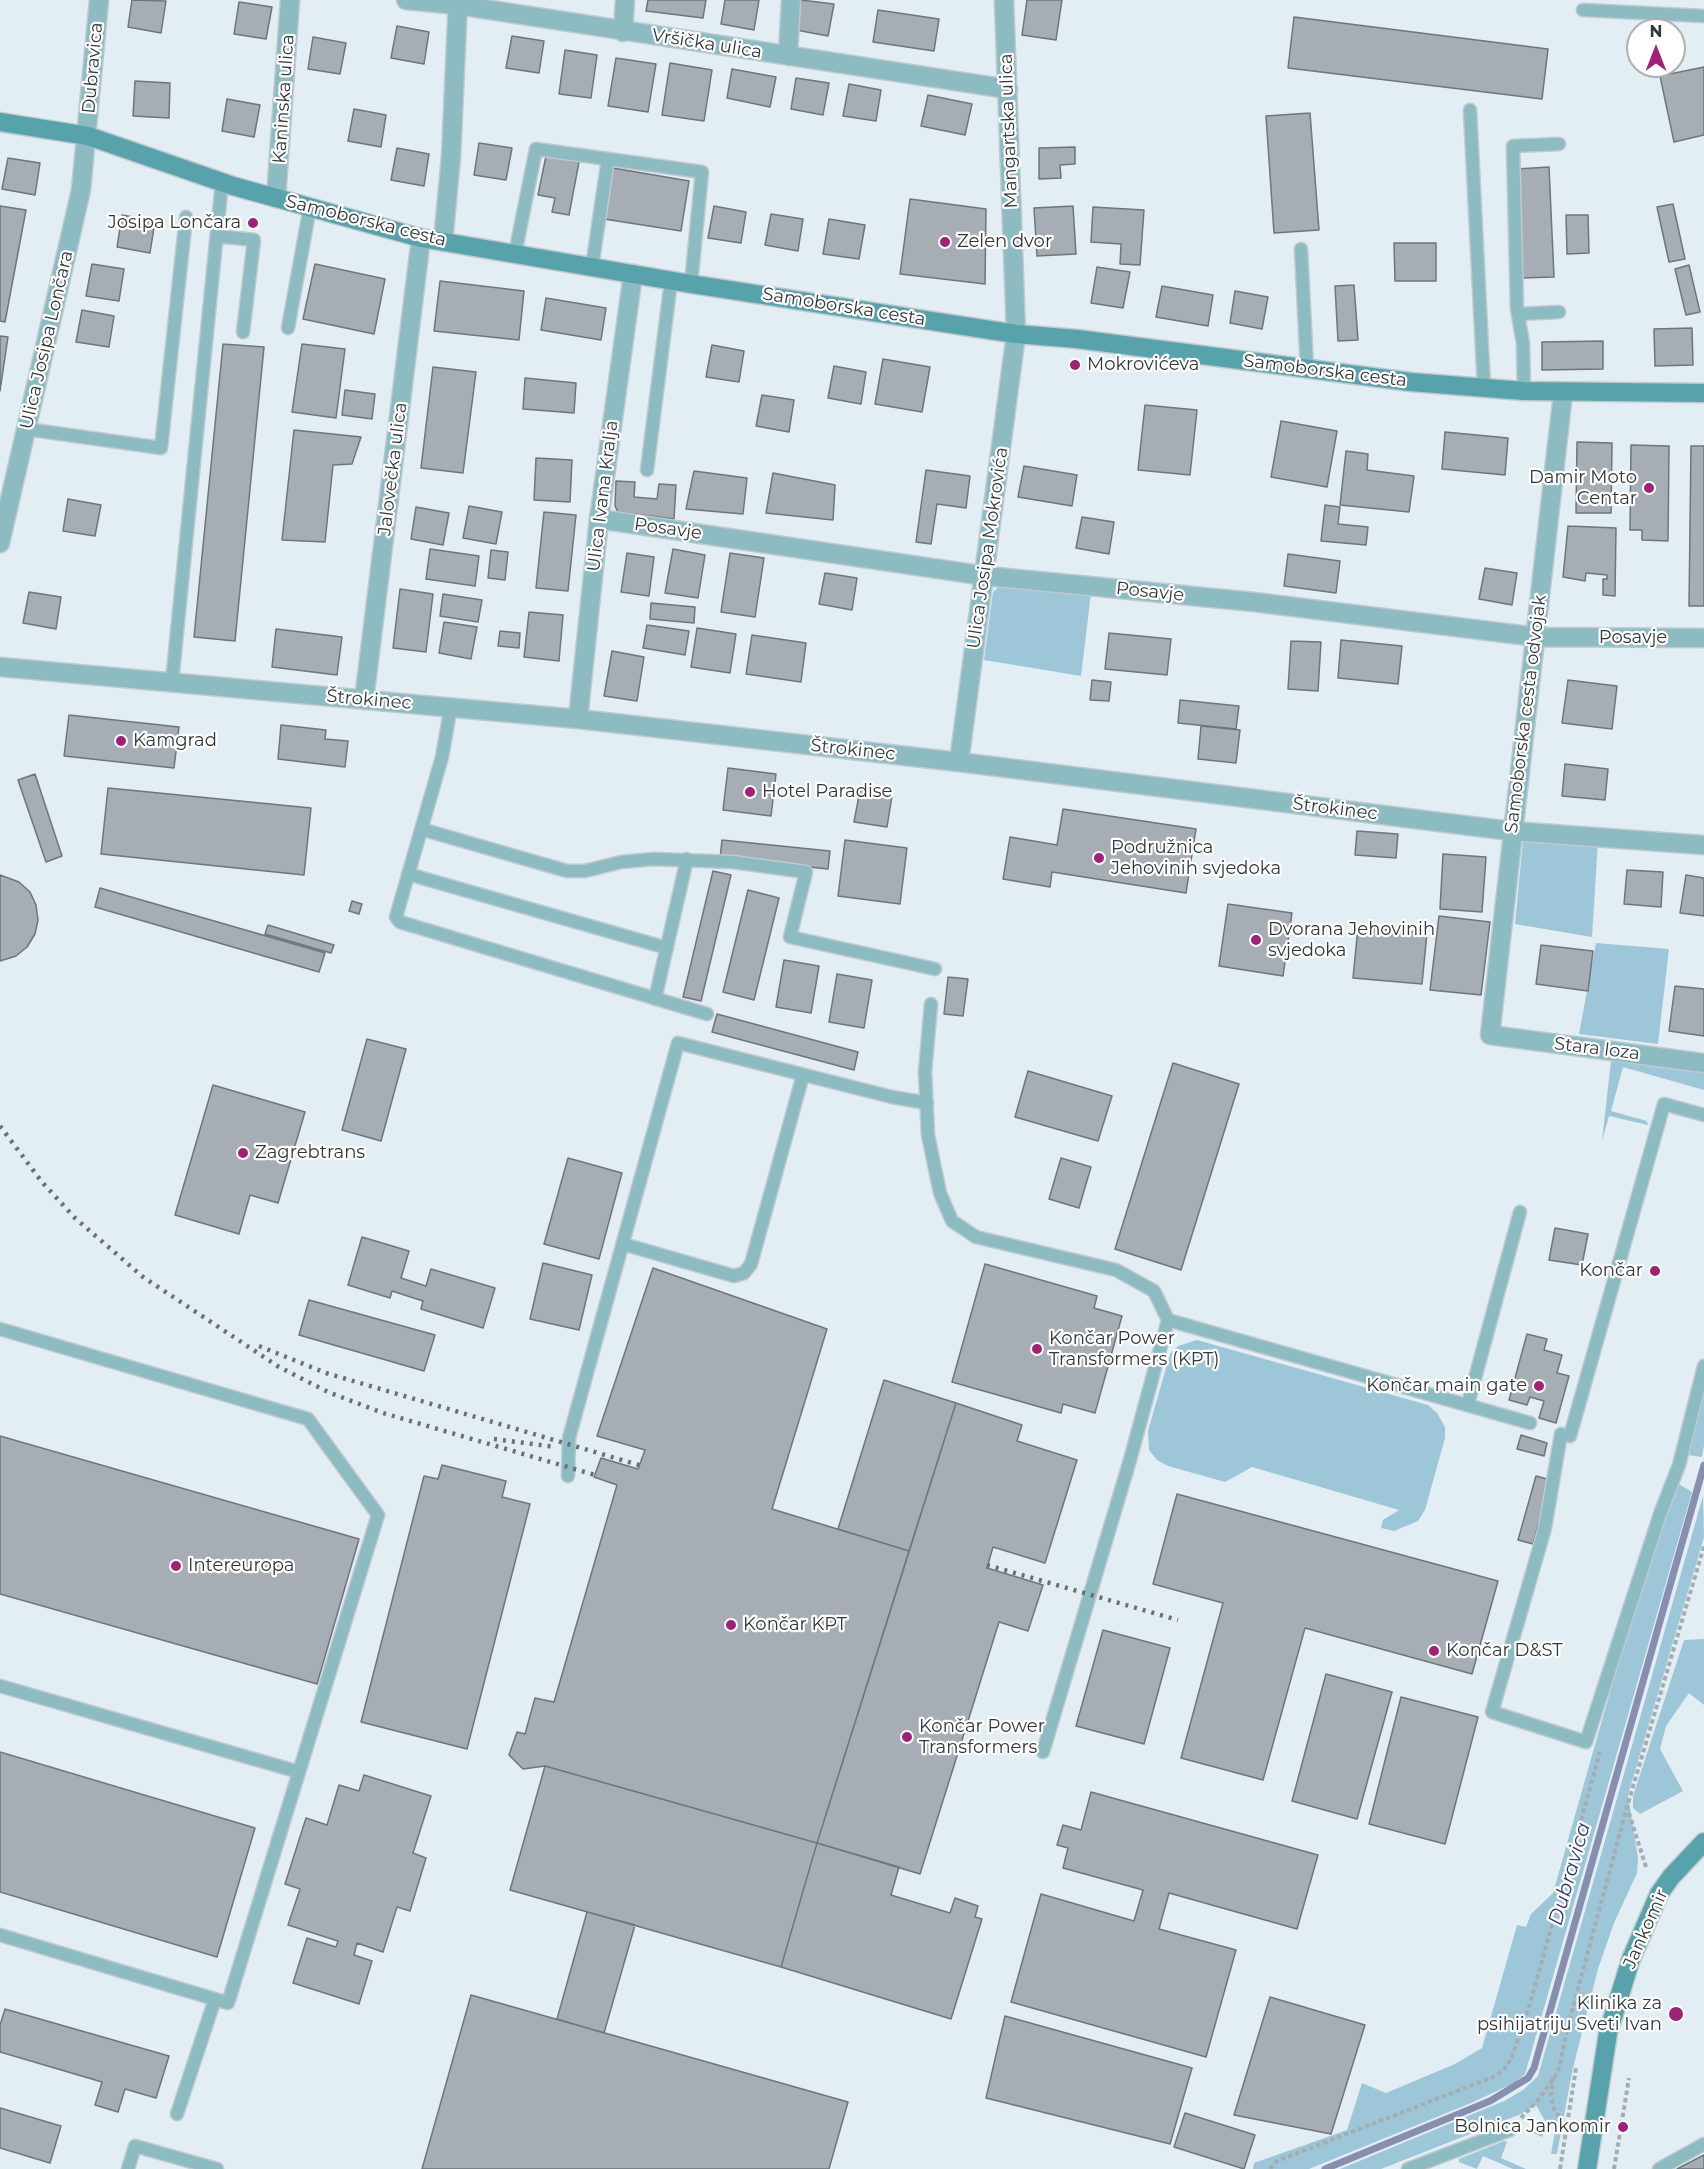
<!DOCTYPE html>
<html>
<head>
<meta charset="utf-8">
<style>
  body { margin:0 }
  #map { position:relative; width:1704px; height:2169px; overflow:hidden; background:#e3eef4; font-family:Montserrat,sans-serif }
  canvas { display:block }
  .north { position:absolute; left:1626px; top:18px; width:60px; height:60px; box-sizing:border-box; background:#fff; border:2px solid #adafb0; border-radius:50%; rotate:0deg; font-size:16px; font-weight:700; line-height:24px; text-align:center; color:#333739 }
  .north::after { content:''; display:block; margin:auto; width:21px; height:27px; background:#9f2277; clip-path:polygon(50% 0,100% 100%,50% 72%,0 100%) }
</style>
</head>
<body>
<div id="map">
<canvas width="1704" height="2169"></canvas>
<div class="north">N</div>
</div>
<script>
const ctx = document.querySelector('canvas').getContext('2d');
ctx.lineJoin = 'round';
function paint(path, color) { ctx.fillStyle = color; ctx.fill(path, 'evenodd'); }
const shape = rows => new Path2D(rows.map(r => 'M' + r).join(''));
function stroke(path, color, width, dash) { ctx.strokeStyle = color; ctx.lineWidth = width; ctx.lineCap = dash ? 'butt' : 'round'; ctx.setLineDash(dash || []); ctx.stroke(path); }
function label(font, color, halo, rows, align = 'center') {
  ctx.font = font + ' Montserrat,sans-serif'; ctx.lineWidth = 4.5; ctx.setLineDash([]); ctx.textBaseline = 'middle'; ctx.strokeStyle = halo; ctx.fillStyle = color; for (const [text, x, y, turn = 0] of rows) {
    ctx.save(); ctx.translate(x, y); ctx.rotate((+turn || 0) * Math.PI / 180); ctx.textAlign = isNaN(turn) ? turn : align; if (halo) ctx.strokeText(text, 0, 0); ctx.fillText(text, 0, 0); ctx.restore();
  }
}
const green = shape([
  [1000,586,1091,593,1081,676,984,660,993,592],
  [1523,840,1598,841,1592,937,1515,924],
  [1596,943,1669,949,1658,1044,1579,1034],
  [1611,1061,1704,1071,1704,1090,1623,1067,1611,1111,1647,1121,1648,1125,1609,1116,1602,1141],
  [1197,1340,1428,1405,1437,1413,1445,1427,1445,1438,1425,1510,1418,1521,1394,1531,1381,1528,1383,1520,1399,1510,1252,1467,1225,1482,1168,1466,1157,1460,1149,1450,1148,1431,1170,1354,1178,1346],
  [1704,1384,1704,1445,1702,1457,1687,1455],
  [1679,1484,1692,1492,1525,2074,1514,2083,1471,2103,1309,2169,1253,2169,1254,2163,1347,2130,1362,2083,1386,2093,1455,2064,1482,2048,1517,1925,1526,1927,1531,1914,1553,1893,1642,1579,1645,1580,1672,1493],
  [1703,1496,1704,1537,1628,1795,1638,1858,1637,1873,1614,1923,1598,1969,1572,2072,1557,2154,1551,2154,1556,2125,1548,2122,1542,2137,1533,2133,1532,2129,1545,2121,1536,2105,1521,2114,1381,2169,1340,2169,1504,2101,1523,2090,1538,2076],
  [1704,1639,1704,1705,1689,1693,1666,1726,1660,1749,1683,1791,1640,1814,1633,1808,1633,1796,1684,1640],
  [1504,2141,1507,2142,1501,2158,1526,2169,1513,2169,1483,2156,1477,2169,1459,2162,1459,2159]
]);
const stream = shape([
  [1325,2169,1490,2101,1528,2078,1534,2068,1704,1465]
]);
const building = shape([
  [132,0,166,1,161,33,128,27,132,0],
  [648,0,706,0,703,18,646,11,648,0],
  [725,0,759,0,754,30,721,24,725,0],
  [801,0,834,4,828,36,796,30,801,0],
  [1027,0,1062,0,1056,40,1022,35,1027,0],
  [239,2,272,7,266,39,234,34,239,2],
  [878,10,939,19,934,51,873,42,878,10],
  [1294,17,1548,49,1542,99,1288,68,1294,17],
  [397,26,429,32,424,64,391,58,397,26],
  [512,36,544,41,539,73,506,68,512,36],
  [313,37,346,43,340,74,308,69,313,37],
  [565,50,597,55,591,98,559,94,565,50],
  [616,58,656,64,648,112,608,106,616,58],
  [670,63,712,70,704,121,662,115,670,63],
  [1704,67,1704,135,1674,142,1660,76,1704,67],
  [732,69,776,77,770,107,727,98,732,69],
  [796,78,829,83,823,115,791,109,796,78],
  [135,81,170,83,169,118,133,116,135,81],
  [849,84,881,90,876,121,843,116,849,84],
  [928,95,972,104,965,135,921,126,928,95],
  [227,99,260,105,254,137,222,131,227,99],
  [354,109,386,115,381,147,348,141,354,109],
  [1310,113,1319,230,1274,233,1266,116,1310,113],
  [479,143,512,148,506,180,474,175,479,143],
  [1075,147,1075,164,1060,165,1061,178,1039,179,1039,148,1075,147],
  [397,148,429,154,424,186,391,180,397,148],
  [546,156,579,162,569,215,552,212,555,198,538,195,546,156],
  [8,158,40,163,35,195,2,189,8,158],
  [1549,167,1554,277,1521,278,1517,169,1549,167],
  [613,168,689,181,681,231,604,219,613,168],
  [910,199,986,209,985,284,900,274,910,199],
  [1673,204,1685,259,1669,262,1657,207,1673,204],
  [0,206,26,210,5,322,0,321,0,206],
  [714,206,746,212,741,243,708,238,714,206],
  [1073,206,1076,254,1037,256,1034,208,1073,206],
  [1093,207,1144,210,1140,265,1120,264,1121,244,1091,242,1093,207],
  [771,214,803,219,798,251,765,245,771,214],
  [122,215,155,221,150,253,117,247,122,215],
  [1566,215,1588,215,1589,253,1567,254,1566,215],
  [829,219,865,225,859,259,823,254,829,219],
  [1394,243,1436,243,1436,281,1395,281,1394,243],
  [92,264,124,269,119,301,86,296,92,264],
  [315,264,385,279,374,334,303,319,315,264],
  [1689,265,1700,312,1686,315,1675,269,1689,265],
  [1097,267,1130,272,1123,308,1091,303,1097,267],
  [440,281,524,291,519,340,434,331,440,281],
  [1354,285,1358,340,1338,341,1335,286,1354,285],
  [1162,286,1213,295,1208,326,1156,317,1162,286],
  [1235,291,1268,297,1262,329,1230,323,1235,291],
  [546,298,606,308,601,340,541,330,546,298],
  [82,310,114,316,109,347,76,342,82,310],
  [1692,328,1693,365,1655,366,1654,329,1692,328],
  [0,336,8,337,0,391,0,336],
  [1603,341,1603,369,1542,370,1542,342,1603,341],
  [223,344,264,347,235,641,194,637,223,344],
  [302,344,345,349,336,418,292,412,302,344],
  [712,345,744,351,739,382,706,377,712,345],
  [883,359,930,367,922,412,875,404,883,359],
  [834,366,866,372,861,404,828,398,834,366],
  [433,367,476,372,463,473,421,468,433,367],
  [525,378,576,383,574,413,523,409,525,378],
  [345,390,375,394,372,419,342,415,345,390],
  [762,395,794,400,789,432,756,426,762,395],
  [1145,405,1197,410,1190,475,1138,470,1145,405],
  [1281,421,1337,431,1327,487,1271,477,1281,421],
  [294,430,361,437,352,464,333,465,325,542,282,540,294,430],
  [1445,432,1508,438,1505,475,1442,469,1445,432],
  [1577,442,1612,443,1611,513,1576,513,1577,442],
  [1631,445,1669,446,1668,541,1642,540,1642,530,1630,530,1631,445],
  [1691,446,1704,446,1704,606,1689,606,1691,446],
  [1346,451,1368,454,1367,470,1414,476,1409,512,1340,505,1346,451],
  [536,458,572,460,570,502,534,500,536,458],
  [1024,466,1077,475,1072,506,1018,497,1024,466],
  [926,470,970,476,966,508,937,504,931,544,916,542,926,470],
  [694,471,747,478,743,514,686,509,694,471],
  [773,473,835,485,833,520,766,513,773,473],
  [616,481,635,482,634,497,657,499,659,484,676,485,674,519,618,512,615,506,616,481],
  [68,499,101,505,95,536,63,531,68,499],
  [1325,505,1340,507,1338,524,1368,527,1366,545,1321,541,1325,505],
  [469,506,502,512,496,544,463,538,469,506],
  [416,507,449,513,443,545,411,539,416,507],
  [544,512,576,515,568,591,536,588,544,512],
  [1082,517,1114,522,1109,554,1076,548,1082,517],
  [1568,526,1616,528,1615,596,1603,595,1603,579,1607,579,1607,575,1586,573,1585,581,1563,577,1568,526],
  [430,549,479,556,475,586,426,579,430,549],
  [673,549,705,555,698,598,665,593,673,549],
  [491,550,508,552,505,580,488,578,491,550],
  [627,553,654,557,649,596,621,592,627,553],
  [730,553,764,558,755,617,721,612,730,553],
  [1288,554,1340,561,1336,593,1284,586,1288,554],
  [1485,568,1517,573,1512,605,1479,599,1485,568],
  [825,573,857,578,852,610,819,604,825,573],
  [400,589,433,594,426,652,393,648,400,589],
  [29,592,61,597,56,629,23,623,29,592],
  [443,594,482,600,478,622,440,616,443,594],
  [651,603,695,607,694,623,650,619,651,603],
  [529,612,563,615,559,661,524,657,529,612],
  [444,622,477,627,471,659,439,653,444,622],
  [647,625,689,631,685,655,643,648,647,625],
  [697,628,736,634,730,673,691,667,697,628],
  [276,629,342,637,337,675,272,667,276,629],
  [500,631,520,633,519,648,498,646,500,631],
  [1109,633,1171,639,1167,675,1105,669,1109,633],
  [752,635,806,643,801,682,746,674,752,635],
  [1341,640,1402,646,1398,684,1338,678,1341,640],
  [1291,641,1321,642,1318,691,1288,689,1291,641],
  [612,651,644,657,637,701,604,696,612,651],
  [1092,680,1111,682,1109,701,1090,700,1092,680],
  [1568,680,1617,686,1612,729,1562,723,1568,680],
  [1180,700,1239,706,1236,729,1178,723,1180,700],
  [69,715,179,727,174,768,64,756,69,715],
  [281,725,326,730,325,739,348,741,345,767,278,759,281,725],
  [1201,726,1240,730,1236,763,1198,759,1201,726],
  [1565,764,1608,769,1605,800,1562,796,1565,764],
  [728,768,776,774,771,816,723,810,728,768],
  [35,774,62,856,46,862,18,780,35,774],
  [108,788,311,808,304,875,101,854,108,788],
  [860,790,892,796,887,827,854,822,860,790],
  [1063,809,1196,829,1186,893,1052,872,1050,887,1003,879,1010,837,1057,845,1063,809],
  [1357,831,1398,834,1396,858,1355,855,1357,831],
  [722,840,830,851,828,869,720,858,722,840],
  [845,840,907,848,900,904,838,896,845,840],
  [1443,854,1486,857,1482,912,1440,909,1443,854],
  [1627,870,1663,872,1661,907,1624,904,1627,870],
  [713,871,731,875,701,1001,683,997,713,871],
  [0,875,19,882,30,892,36,905,38,920,35,934,27,947,16,956,0,961,0,875],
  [1686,875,1704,878,1704,916,1680,913,1686,875],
  [100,888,325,953,319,972,95,907,100,888],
  [748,890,779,898,754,1000,723,992,748,890],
  [352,901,362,904,359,914,349,911,352,901],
  [1228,904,1292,913,1283,976,1219,966,1228,904],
  [1439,916,1490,922,1481,995,1430,990,1439,916],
  [268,925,334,945,331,953,265,934,268,925],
  [1358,927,1427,933,1422,984,1353,978,1358,927],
  [1541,945,1593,951,1588,991,1536,984,1541,945],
  [784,960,819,966,811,1013,776,1007,784,960],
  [837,974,872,980,864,1028,829,1022,837,974],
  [948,977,968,979,963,1016,944,1014,948,977],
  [1675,986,1704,989,1704,1036,1669,1031,1675,986],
  [717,1014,858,1052,854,1070,712,1032,717,1014],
  [367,1039,406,1049,381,1141,342,1130,367,1039],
  [1173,1063,1239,1084,1181,1270,1115,1249,1173,1063],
  [1028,1071,1112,1096,1098,1141,1015,1117,1028,1071],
  [213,1085,305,1112,278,1203,250,1195,239,1234,175,1215,213,1085],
  [568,1158,622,1173,599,1259,544,1244,568,1158],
  [1061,1158,1091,1167,1079,1208,1049,1199,1061,1158],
  [1555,1228,1588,1234,1582,1265,1549,1260,1555,1228],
  [362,1237,409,1251,401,1278,426,1286,431,1269,495,1288,483,1328,421,1309,423,1301,392,1291,390,1298,348,1285,362,1237],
  [543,1263,592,1275,579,1330,530,1319,543,1263],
  [985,1264,1097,1296,1094,1308,1122,1316,1095,1413,1063,1404,1061,1413,952,1382,985,1264],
  [653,1268,827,1329,772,1509,909,1551,817,1843,545,1766,523,1769,509,1755,517,1732,525,1734,535,1698,554,1702,617,1485,594,1477,601,1458,638,1469,645,1450,597,1436,653,1268],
  [309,1300,435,1335,424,1371,299,1335,309,1300],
  [1527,1334,1547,1339,1544,1350,1562,1355,1557,1373,1569,1376,1556,1423,1539,1418,1544,1401,1530,1397,1527,1405,1509,1400,1527,1334],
  [884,1380,956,1403,909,1551,838,1529,884,1380],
  [956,1403,1022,1425,1017,1441,1077,1460,1045,1563,993,1547,987,1568,1043,1585,1028,1631,999,1622,920,1874,817,1843,956,1403],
  [1521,1435,1547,1443,1544,1456,1517,1449,1521,1435],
  [0,1436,359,1539,317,1684,0,1594,0,1436],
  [442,1465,506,1481,502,1497,530,1504,467,1749,361,1722,424,1476,438,1479,442,1465],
  [1536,1476,1551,1480,1533,1544,1518,1540,1536,1476],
  [1177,1494,1498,1581,1472,1674,1305,1628,1263,1780,1181,1758,1223,1603,1153,1584,1177,1494],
  [1103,1630,1170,1648,1144,1744,1076,1726,1103,1630],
  [1326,1674,1392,1692,1357,1819,1292,1801,1326,1674],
  [1401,1697,1478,1717,1445,1844,1369,1824,1401,1697],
  [0,1752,255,1828,217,1957,0,1892,0,1752],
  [545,1766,817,1843,781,1967,510,1890,545,1766],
  [364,1775,431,1796,413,1853,426,1858,410,1911,397,1907,383,1952,357,1943,354,1955,372,1961,359,2004,293,1983,307,1938,336,1947,338,1941,288,1925,300,1889,285,1884,306,1818,327,1825,339,1785,359,1791,364,1775],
  [1091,1792,1318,1855,1297,1929,1169,1893,1159,1929,1236,1950,1206,2057,1011,2002,1041,1894,1134,1921,1143,1890,1063,1868,1068,1848,1057,1845,1063,1825,1081,1830,1091,1792],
  [817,1843,899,1867,891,1895,950,1913,955,1898,978,1906,975,1917,982,1919,951,2019,781,1967,817,1843],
  [587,1912,635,1925,604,2033,557,2019,587,1912],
  [471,1995,848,2102,829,2169,422,2169,471,1995],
  [1270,1997,1365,2025,1331,2134,1234,2115,1270,1997],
  [5,2009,169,2056,156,2098,125,2089,118,2112,95,2105,102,2082,0,2052,0,2025,5,2009],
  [1005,2016,1192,2068,1170,2144,986,2098,1005,2016],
  [0,2108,61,2126,50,2163,0,2148,0,2108],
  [1185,2113,1255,2135,1244,2169,1174,2147,1185,2113],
  [1704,2155,1704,2169,1677,2169,1704,2155]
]);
const path = shape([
  [1646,1867,1627,1807,1704,1546],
  [1553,2077,1551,2096,1554,2109,1566,2127],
  [1521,2118,1539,2099,1558,2072,1570,2018,1627,1807],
  [1270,2169,1277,2161,1493,2077,1503,2071,1511,2059,1528,2011,1600,1752],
  [1560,2169,1576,2068],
  [1614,2169,1629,2078]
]);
const lane = shape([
  [1583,10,1704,16],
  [1470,110,1484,388],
  [217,236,254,240,243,332],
  [1301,249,1307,369],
  [515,254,536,149,702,172,691,284],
  [592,267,608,159],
  [1519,314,1559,312],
  [288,328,310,207],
  [1524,391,1523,343,1517,309,1513,146,1559,144],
  [26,429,161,448,186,217],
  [647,470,671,281],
  [172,682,222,182],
  [451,706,442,757,396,917,400,922,707,1014],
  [421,829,567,871,585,871,621,862,654,859,733,862,806,872,790,937,935,969],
  [408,874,667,948],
  [655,999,687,859],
  [931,1004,925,1072,928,1135,940,1193,952,1221,976,1237,1116,1270,1154,1291,1168,1320,1130,1460,1043,1752],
  [623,1244,734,1276,744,1273,751,1264,803,1075],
  [1168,1320,1530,1423],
  [0,1329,308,1419,378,1515,228,2003,0,1935],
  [1468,1404,1520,1212],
  [1561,1434,1545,1528,1492,1712,1586,1742,1660,1514,1679,1465,1704,1366],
  [1570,1436,1664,1104,1704,1115],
  [568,1476,569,1438,678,1043,892,1097,927,1103],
  [0,1686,299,1772],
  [177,2114,215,1999],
  [128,2169,135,2146,217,2169],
  [1408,2169,1510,2130],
  [1659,2169,1704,2144]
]);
const street = shape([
  [406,0,458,5,1008,89],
  [623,32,625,0],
  [788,56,791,0],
  [276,198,290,0],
  [443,242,451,157,458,0],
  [1563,393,1490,1035,1704,1063],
  [599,519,986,576,1254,602,1537,637,1704,638],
  [0,543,81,190,99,0],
  [0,667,578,719,959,762,1511,831,1704,845],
  [364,700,421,238],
  [578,719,599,519,633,274],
  [959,762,1016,334,1004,0]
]);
const secondary = shape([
  [0,122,88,136,233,186,421,238,691,284,1016,334,1077,339,1411,382,1524,391,1704,393],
  [1587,2169,1608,2033,1631,1959,1659,1894,1671,1877,1704,1842]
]);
const rail = shape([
  [0,1126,42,1182,75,1218,143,1277,279,1367,328,1392,383,1413,595,1475],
  [259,1346,326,1373,639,1465],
  [494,1439,556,1447],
  [987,1565,1178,1620]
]);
const markers = [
  [253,223,6,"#9f2277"],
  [945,242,6,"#9f2277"],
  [1075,365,6,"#9f2277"],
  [1649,488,6,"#9f2277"],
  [121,741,6,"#9f2277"],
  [750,792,6,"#9f2277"],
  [1099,858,6,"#9f2277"],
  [1256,940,6,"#9f2277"],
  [243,1153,6,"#9f2277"],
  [1655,1271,6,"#9f2277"],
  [1037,1349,6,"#9f2277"],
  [1539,1386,6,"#9f2277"],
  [176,1566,6,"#9f2277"],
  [731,1625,6,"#9f2277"],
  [1434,1651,6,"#9f2277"],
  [907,1737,6,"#9f2277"],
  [1676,2014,8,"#9f2277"],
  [1623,2127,6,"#9f2277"]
];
const streetNames = [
  ["Vršička ulica",707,44,9],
  ["Dubravica",93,68,-85],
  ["Kaninska ulica",284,99,-86],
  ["Mangartska ulica",1009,131,-92],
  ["Samoborska cesta",366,221,14],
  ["Samoborska cesta",844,307,9],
  ["Ulica Josipa Lončara",47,340,-77],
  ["Samoborska cesta",1325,371,7],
  ["Jalovečka ulica",393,469,-83],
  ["Ulica Ivana Kralja",603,496,-83],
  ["Posavje",668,529,8],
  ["Ulica Josipa Mokrovića",988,548,-82],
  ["Posavje",1150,592,6],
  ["Posavje",1633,638],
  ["Štrokinec",369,700,5],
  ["Samoborska cesta odvojak",1526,714,-83],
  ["Štrokinec",853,750,6],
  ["Štrokinec",1335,809,7],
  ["Stara loza",1597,1049,7],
  ["Jankomir",1646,1929,-66]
];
const poiNames = [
  ["Josipa Lončara",241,223,"right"],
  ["Zelen dvor",957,242],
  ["Mokrovićeva",1087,365],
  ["Damir Moto",1637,478,"right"],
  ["Centar",1637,499,"right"],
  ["Kamgrad",133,741],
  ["Hotel Paradise",762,792],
  ["Podružnica",1111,848],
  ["Jehovinih svjedoka",1111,869],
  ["Dvorana Jehovinih",1268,930],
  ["svjedoka",1268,951],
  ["Zagrebtrans",255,1153],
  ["Končar",1643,1271,"right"],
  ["Končar Power",1049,1339],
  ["Transformers (KPT)",1049,1360],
  ["Končar main gate",1527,1386,"right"],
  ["Intereuropa",188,1566],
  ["Končar KPT",743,1625],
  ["Končar D&ST",1446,1651],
  ["Končar Power",919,1727],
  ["Transformers",919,1748],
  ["Klinika za",1662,2004,"right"],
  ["psihijatriju Sveti Ivan",1662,2025,"right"],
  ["Bolnica Jankomir",1611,2127,"right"]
];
const waterNames = [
  ["Dubravica",1570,1874,-74]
];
paint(green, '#9ec6d9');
stroke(stream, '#878eb0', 7);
paint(building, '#a6adb5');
stroke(building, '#6e757c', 1.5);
stroke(lane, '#c0c9cf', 15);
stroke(street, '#c0c9cf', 21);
stroke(secondary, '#c0c9cf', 21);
stroke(path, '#a4adb2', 4, [4.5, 3]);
stroke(lane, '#8cbbc1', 12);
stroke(street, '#8cbbc1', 18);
stroke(secondary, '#57a2ab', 18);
stroke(rail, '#6a7073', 4.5, [3, 6]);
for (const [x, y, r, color] of markers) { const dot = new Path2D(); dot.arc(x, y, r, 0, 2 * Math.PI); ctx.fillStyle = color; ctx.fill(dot); stroke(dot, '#fff', 2); }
label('18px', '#333739', '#fff', streetNames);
label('18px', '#333739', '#fff', poiNames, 'left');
label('italic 20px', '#323a69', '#fff', waterNames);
</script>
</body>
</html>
